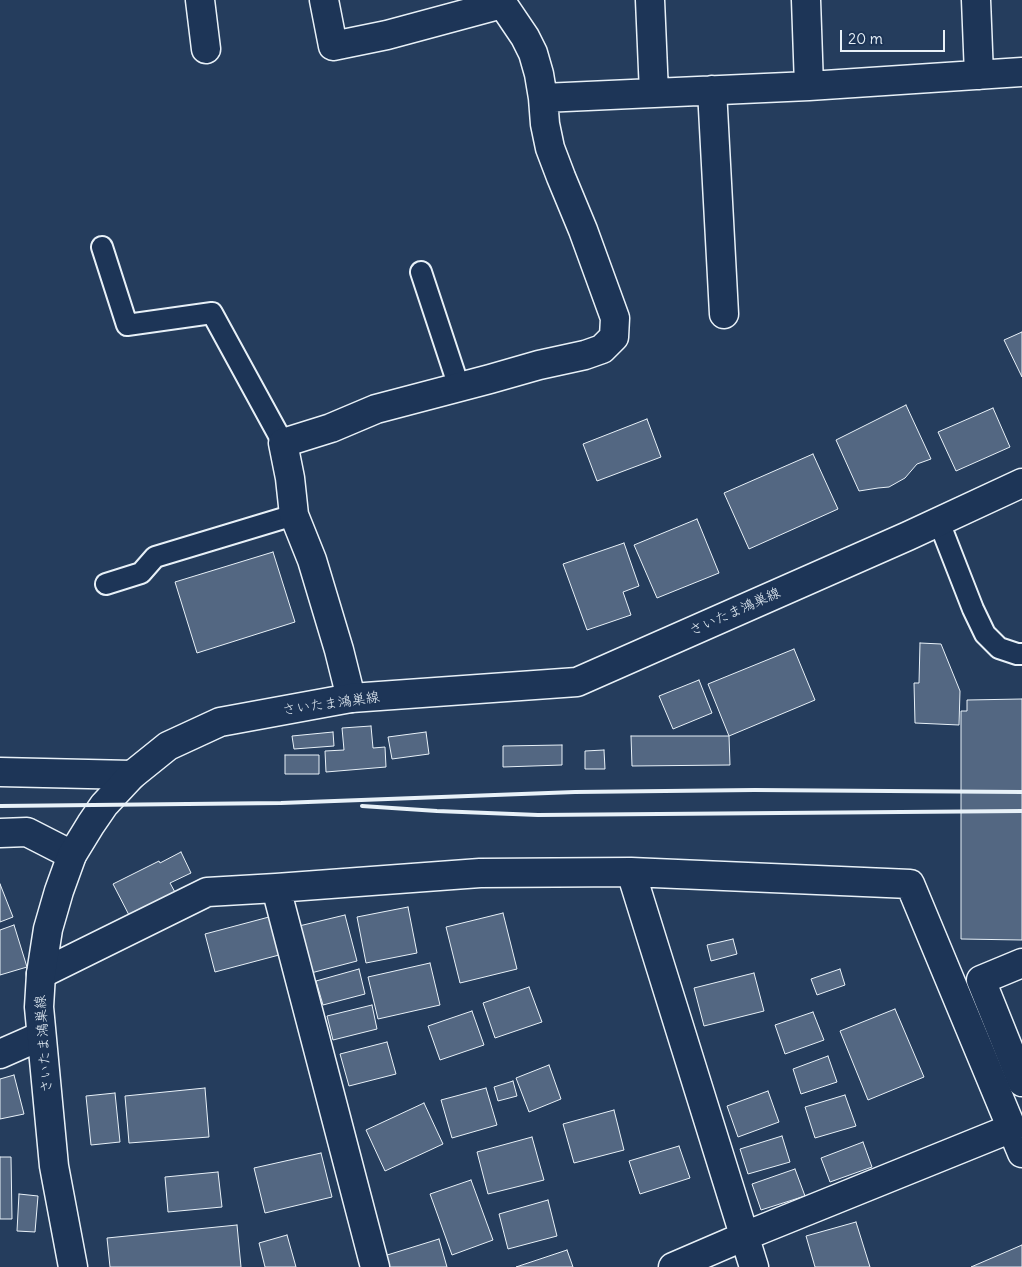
<!DOCTYPE html>
<html>
<head>
<meta charset="utf-8">
<style>
  body { margin:0 }
  #map { position:relative; width:1022px; height:1267px; overflow:hidden; background:#253d5d; font-family:Delius,sans-serif }
  canvas { display:block }
  .scale { position:absolute; left:840px; top:30px; width:105px; height:22px; box-sizing:border-box; border:2px solid #e8f1f8; border-top:0; padding-left:6px; font-size:15px; line-height:18px; white-space:nowrap; color:#e8f1f8; -webkit-text-stroke:4px #1d3557; paint-order:stroke }
</style>
</head>
<body>
<div id="map">
<canvas width="1022" height="1267"></canvas>
<div class="scale">20 m</div>
</div>
<script>
const ctx = document.querySelector('canvas').getContext('2d');
ctx.lineJoin = 'round';
function paint(path, color) { ctx.fillStyle = color; ctx.fill(path, 'evenodd'); }
const shape = rows => new Path2D(rows.map(r => 'M' + r).join(''));
function stroke(path, color, width, dash) { ctx.strokeStyle = color; ctx.lineWidth = width; ctx.lineCap = dash ? 'butt' : 'round'; ctx.setLineDash(dash || []); ctx.stroke(path); }
function label(font, color, halo, rows, align = 'center') {
  ctx.font = font + ' Delius,"Klee One",sans-serif'; ctx.lineWidth = 4; ctx.setLineDash([]); ctx.textBaseline = 'middle'; ctx.strokeStyle = halo; ctx.fillStyle = color; for (const [text, x, y, turn = 0] of rows) {
    ctx.save(); ctx.translate(x, y); ctx.rotate((+turn || 0) * Math.PI / 180); ctx.textAlign = isNaN(turn) ? turn : align; if (halo) ctx.strokeText(text, 0, 0); ctx.fillText(text, 0, 0); ctx.restore();
  }
}
const building = shape([
  [1022,332,1022,377,1004,340,1022,332],
  [906,405,931,459,917,464,905,478,889,487,878,488,859,491,836,440,906,405],
  [993,408,1010,447,956,471,938,432,993,408],
  [647,419,661,457,597,481,583,444,647,419],
  [813,454,838,509,749,549,724,493,813,454],
  [697,519,719,573,657,598,634,545,697,519],
  [624,543,639,586,623,592,631,615,587,630,563,564,624,543],
  [273,552,295,622,197,653,175,582,273,552],
  [920,643,941,644,960,691,959,725,915,723,914,683,919,683,920,643],
  [794,649,815,700,729,736,708,684,794,649],
  [699,680,712,713,673,729,659,696,699,680],
  [1022,699,1022,940,961,939,961,711,967,711,967,700,1022,699],
  [371,726,373,748,385,747,386,767,326,772,325,751,344,750,342,728,371,726],
  [333,732,334,746,294,749,292,736,333,732],
  [426,732,429,754,392,759,388,737,426,732],
  [631,736,729,736,730,765,632,766,631,736],
  [562,745,562,765,503,767,503,746,562,745],
  [604,750,605,769,585,769,585,751,604,750],
  [285,755,319,755,319,774,285,774,285,755],
  [181,852,191,873,170,883,176,894,130,917,113,884,159,861,160,863,181,852],
  [0,884,13,917,0,922,0,884],
  [408,907,417,953,366,963,357,917,408,907],
  [503,913,517,969,460,983,446,927,503,913],
  [345,915,357,961,311,973,299,926,345,915],
  [269,917,279,955,215,972,205,934,269,917],
  [14,925,27,967,0,975,0,930,14,925],
  [733,939,737,954,711,961,707,945,733,939],
  [430,963,440,1005,378,1019,368,977,430,963],
  [359,969,365,994,323,1005,316,981,359,969],
  [840,969,845,985,817,995,811,979,840,969],
  [754,973,764,1011,704,1026,694,988,754,973],
  [529,987,542,1022,495,1038,483,1003,529,987],
  [372,1005,377,1029,333,1040,327,1016,372,1005],
  [895,1009,924,1077,868,1100,840,1031,895,1009],
  [472,1011,484,1045,440,1060,428,1026,472,1011],
  [813,1012,824,1040,785,1054,775,1025,813,1012],
  [387,1042,396,1074,349,1086,340,1054,387,1042],
  [828,1056,837,1082,801,1094,793,1069,828,1056],
  [549,1065,561,1099,529,1112,516,1078,549,1065],
  [14,1075,24,1114,0,1119,0,1079,14,1075],
  [513,1081,517,1096,498,1101,494,1087,513,1081],
  [205,1088,209,1137,129,1143,125,1096,205,1088],
  [486,1088,497,1125,452,1138,441,1100,486,1088],
  [768,1091,779,1122,738,1137,727,1106,768,1091],
  [115,1093,120,1142,91,1145,86,1096,115,1093],
  [845,1095,856,1126,815,1138,805,1107,845,1095],
  [424,1103,443,1144,385,1171,366,1130,424,1103],
  [614,1110,624,1150,574,1163,563,1124,614,1110],
  [782,1136,790,1162,748,1174,740,1149,782,1136],
  [532,1137,544,1180,488,1194,477,1152,532,1137],
  [863,1142,872,1167,830,1182,821,1158,863,1142],
  [679,1146,690,1178,640,1194,629,1161,679,1146],
  [321,1153,332,1197,265,1213,254,1168,321,1153],
  [0,1157,11,1157,12,1219,0,1219,0,1157],
  [795,1169,805,1196,761,1210,752,1184,795,1169],
  [218,1172,222,1207,168,1212,165,1177,218,1172],
  [471,1180,493,1240,452,1255,430,1194,471,1180],
  [19,1194,38,1196,35,1232,17,1231,19,1194],
  [548,1200,557,1236,508,1249,499,1214,548,1200],
  [856,1222,870,1267,815,1267,806,1236,856,1222],
  [237,1225,241,1267,110,1267,107,1238,237,1225],
  [287,1235,296,1267,265,1267,259,1243,287,1235],
  [439,1239,447,1267,387,1267,384,1256,439,1239],
  [1022,1245,1022,1267,971,1267,1022,1245],
  [567,1250,573,1267,516,1267,567,1250]
]);
const service = shape([
  [102,247,127,325,212,313,283,443],
  [421,272,459,387],
  [939,522,973,609,985,634,999,648,1017,654,1022,654],
  [106,584,141,573,155,557,294,515]
]);
const pedestrian = shape([
  [1022,963,981,980,1022,1082]
]);
const minor = shape([
  [200,0,206,49],
  [324,0,333,46,387,35,502,4],
  [650,0,654,93],
  [806,0,809,86],
  [976,0,979,75],
  [712,90,724,314],
  [543,98,809,86,1022,72],
  [351,698,339,650,312,560,294,515,290,478,283,443,331,428,376,409,490,379,539,365,585,355,602,349,614,337,615,318,583,230,561,177,550,148,545,124,543,98,539,74,533,53,525,37,500,0],
  [0,772,132,775],
  [0,833,27,832,72,855],
  [631,872,754,1267],
  [276,888,375,1267],
  [41,974,207,892,276,888,480,873,631,872,910,884,1022,1153],
  [0,1054,41,1036],
  [673,1267,745,1236,1012,1128]
]);
const primary = shape([
  [73,1267,54,1166,39,1007,41,974,48,929,59,891,72,855,91,824,104,805,132,775,168,746,220,722,351,698,577,682,908,536,1022,483]
]);
const rail = shape([
  [0,806,281,803,575,792,755,790,1022,792],
  [362,806,437,811,538,815,1022,811]
]);
const streetNames = [
  ["さいたま鴻巣線",735,612,-24],
  ["さいたま鴻巣線",331,704,-8],
  ["さいたま鴻巣線",44,1044,-94]
];
paint(building, '#536782');
stroke(building, '#e8f1f8', 1);
stroke(service, '#e8f1f8', 24);
stroke(pedestrian, '#e8f1f8', 31);
stroke(minor, '#e8f1f8', 31);
stroke(primary, '#e8f1f8', 31);
stroke(service, '#1d3557', 20);
stroke(pedestrian, '#1d3557', 28);
stroke(minor, '#1d3557', 28);
stroke(primary, '#1d3557', 28);
stroke(rail, '#e8f1f8', 4);
label('14px', '#e8f1f8', '#1d3557', streetNames);
</script>
</body>
</html>
